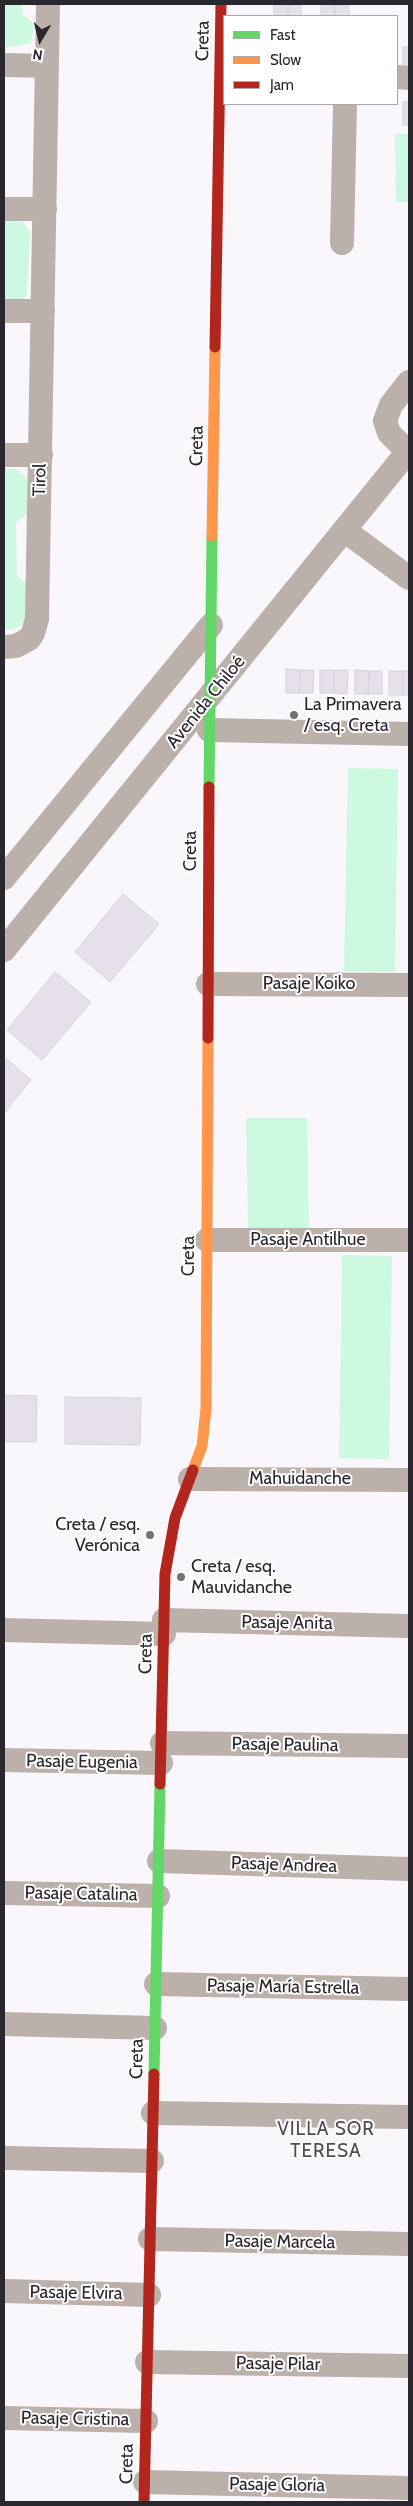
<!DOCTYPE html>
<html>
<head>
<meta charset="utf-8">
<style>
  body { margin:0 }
  #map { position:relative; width:413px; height:2506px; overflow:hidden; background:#f9f7fb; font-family:Cabin,sans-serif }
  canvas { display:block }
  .frame { position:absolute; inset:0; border:5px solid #2b272e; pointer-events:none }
  .legend { position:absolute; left:223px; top:15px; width:175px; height:90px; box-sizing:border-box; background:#fff; border:1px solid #aaa9ab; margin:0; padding:6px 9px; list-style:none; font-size:15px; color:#2b272e }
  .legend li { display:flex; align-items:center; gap:10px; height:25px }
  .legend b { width:25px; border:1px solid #aaa9ab }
  .north { position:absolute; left:15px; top:15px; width:50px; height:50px; -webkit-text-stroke:4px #fff; paint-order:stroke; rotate:189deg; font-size:14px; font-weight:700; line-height:20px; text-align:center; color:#2b272e }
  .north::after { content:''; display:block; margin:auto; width:18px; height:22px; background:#2b272e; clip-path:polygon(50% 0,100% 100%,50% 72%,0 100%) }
</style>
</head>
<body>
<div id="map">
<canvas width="413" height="2506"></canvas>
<div class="frame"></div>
<ul class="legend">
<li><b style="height:6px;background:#63d668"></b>Fast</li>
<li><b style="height:6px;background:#ff974d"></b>Slow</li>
<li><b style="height:6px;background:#b3261e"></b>Jam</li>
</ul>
<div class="north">N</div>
</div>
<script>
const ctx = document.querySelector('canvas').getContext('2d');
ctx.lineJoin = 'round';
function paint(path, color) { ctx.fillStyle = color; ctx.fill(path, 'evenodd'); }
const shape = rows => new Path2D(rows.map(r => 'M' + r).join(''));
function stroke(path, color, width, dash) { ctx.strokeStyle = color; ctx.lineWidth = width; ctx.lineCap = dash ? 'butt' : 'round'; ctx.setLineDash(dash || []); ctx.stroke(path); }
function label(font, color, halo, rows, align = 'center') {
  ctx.font = font + ' Cabin,sans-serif'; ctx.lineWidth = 4; ctx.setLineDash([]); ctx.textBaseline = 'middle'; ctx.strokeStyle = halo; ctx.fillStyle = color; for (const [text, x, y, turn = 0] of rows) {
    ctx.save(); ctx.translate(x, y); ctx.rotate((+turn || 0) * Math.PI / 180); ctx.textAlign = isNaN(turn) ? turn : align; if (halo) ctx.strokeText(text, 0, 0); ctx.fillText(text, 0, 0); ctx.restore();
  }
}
const green = shape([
  [4,4,22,4,22,13,34,24,33,35,29,43,19,46,4,47],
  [395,134,409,134,409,202,396,202],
  [4,220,23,222,30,233,27,292,26,297,19,302,4,301],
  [4,469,16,469,27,478,28,513,16,523,17,576,28,584,27,617,23,624,13,630,4,629],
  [348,768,398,769,395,972,344,971],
  [246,1118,307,1118,309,1228,248,1229],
  [342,1255,392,1256,389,1459,339,1458]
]);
const building = shape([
  [274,4,288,5,288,16,274,16,274,4],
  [288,5,301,5,301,16,288,16,288,5],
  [321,5,335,5,335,16,321,16,321,5],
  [335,5,349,6,349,16,335,16,335,5],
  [403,47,409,47,409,70,403,70,403,47],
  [403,102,409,102,409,125,403,125,403,102],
  [286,669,300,670,299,693,286,693,286,669],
  [300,670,314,670,313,693,299,693,300,670],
  [320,670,334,670,334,693,320,693,320,670],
  [334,670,348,670,347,694,334,693,334,670],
  [355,670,369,671,368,694,355,694,355,670],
  [369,671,382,671,382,694,368,694,369,671],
  [389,671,403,671,403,695,389,695,389,671],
  [403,671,409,671,409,695,403,695,403,671],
  [123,894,159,924,110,982,75,952,123,894],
  [55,972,91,1002,42,1060,7,1030,55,972],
  [4,1057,31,1080,4,1113,4,1057],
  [4,1395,37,1396,36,1442,4,1442,4,1395],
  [65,1397,141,1398,140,1445,65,1444,65,1397]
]);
const street = shape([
  [4,65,47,66],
  [397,77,409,78],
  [4,209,45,209],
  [342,243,345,104],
  [4,311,43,311],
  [408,452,389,433,385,421,391,405,409,382],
  [4,455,41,455],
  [344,530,409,578],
  [4,647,16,646,29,639,33,633,37,619,48,4],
  [209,730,409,734],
  [4,878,211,625],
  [4,950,409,450],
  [208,984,409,985],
  [207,1240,409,1240],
  [190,1479,409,1480],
  [164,1620,409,1626],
  [4,1630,164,1634],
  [162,1743,409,1746],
  [4,1760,161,1763],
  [159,1861,409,1869],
  [4,1893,158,1896],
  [156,1984,409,1989],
  [4,2024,155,2028],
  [153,2113,409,2117],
  [4,2158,152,2161],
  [150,2239,409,2244],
  [4,2291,149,2295],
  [147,2362,409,2366],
  [4,2418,146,2421],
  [145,2482,409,2488]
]);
const fast = shape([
  [209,787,212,536],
  [154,2074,160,1784]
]);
const slow = shape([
  [212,536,215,347],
  [193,1470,202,1446,206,1409,208,1038]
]);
const jam = shape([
  [215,347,221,4],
  [208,1038,209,787],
  [160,1784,165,1574,175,1518,193,1470],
  [144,2502,154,2074]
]);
const markers = [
  [294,715,5,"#737076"],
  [150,1535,5,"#737076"],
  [181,1577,5,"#737076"]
];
const streetNames = [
  ["Creta",203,41,-89],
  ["Creta",197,446,-89],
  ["Tirol",40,480,-89],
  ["Avenida Chiloé",206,702,-51],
  ["Creta",191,851,-90],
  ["Pasaje Koiko",309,984],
  ["Pasaje Antilhue",308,1240],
  ["Creta",189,1256,-90],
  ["Mahuidanche",300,1479],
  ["Pasaje Anita",287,1623,1],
  ["Creta",146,1654,-89],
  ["Pasaje Paulina",285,1745,1],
  ["Pasaje Eugenia",82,1762,1],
  ["Pasaje Andrea",284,1865,2],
  ["Pasaje Catalina",81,1894,1],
  ["Pasaje María Estrella",283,1987,1],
  ["Creta",137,2059,-89],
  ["Pasaje Marcela",280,2242,1],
  ["Pasaje Elvira",76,2293,1],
  ["Pasaje Pilar",278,2364,1],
  ["Pasaje Cristina",75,2419,1],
  ["Creta",127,2464,-89],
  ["Pasaje Gloria",277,2485,1]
];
const poiNames = [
  ["La Primavera",304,705],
  ["/ esq. Creta",304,726],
  ["Creta / esq.",140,1525,"right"],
  ["Verónica",140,1546,"right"],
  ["Creta / esq.",191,1567],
  ["Mauvidanche",191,1588]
];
const neighbourhoodNames = [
  ["VILLA SOR",326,2129],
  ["TERESA",326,2151]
];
paint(green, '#cdf9e1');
paint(building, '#e6e0eb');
stroke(building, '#d6d3d9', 1);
stroke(street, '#bcb0aa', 24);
stroke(fast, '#63d668', 11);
stroke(slow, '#ff974d', 11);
stroke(jam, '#b3261e', 11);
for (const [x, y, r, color] of markers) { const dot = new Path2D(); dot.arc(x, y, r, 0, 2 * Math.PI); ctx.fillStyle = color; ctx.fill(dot); stroke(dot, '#fff', 2); }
label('18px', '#2b272e', '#fff', streetNames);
label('18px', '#2b272e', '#fff', poiNames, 'left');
ctx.letterSpacing = '1px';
label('19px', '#534a5a', '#fff', neighbourhoodNames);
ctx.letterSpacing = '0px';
</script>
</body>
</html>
